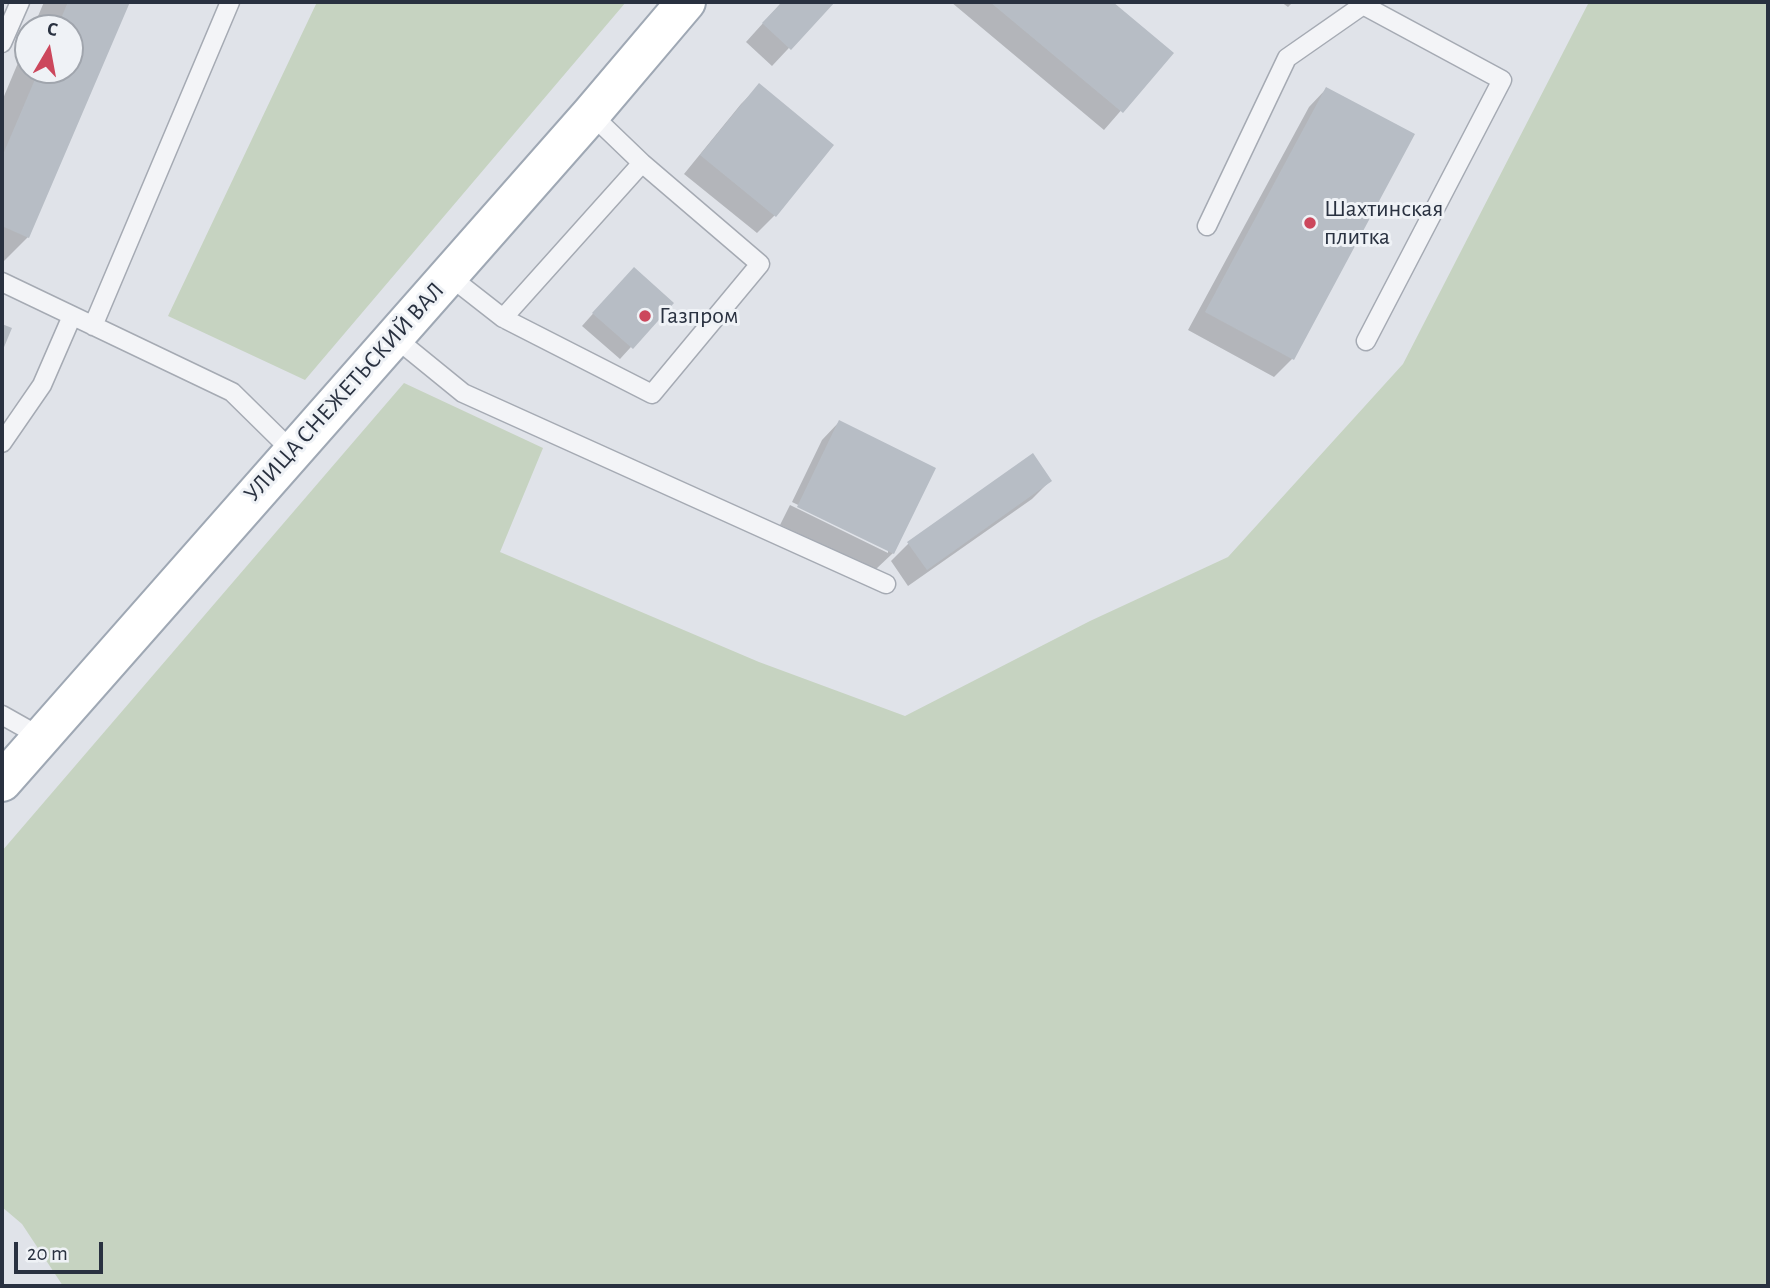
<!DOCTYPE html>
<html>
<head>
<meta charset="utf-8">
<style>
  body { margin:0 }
  #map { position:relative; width:1770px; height:1288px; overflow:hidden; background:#e0e3e9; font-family:"Alegreya Sans",sans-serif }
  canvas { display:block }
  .frame { position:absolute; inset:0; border:4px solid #293140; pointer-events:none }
  .north { position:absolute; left:14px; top:14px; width:70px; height:70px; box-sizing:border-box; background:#eff2f6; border:2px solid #a0a5ad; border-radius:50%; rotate:10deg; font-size:19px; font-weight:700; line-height:28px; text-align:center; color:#293140 }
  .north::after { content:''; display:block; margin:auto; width:24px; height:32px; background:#cc475c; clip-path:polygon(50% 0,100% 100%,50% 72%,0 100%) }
  .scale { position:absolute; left:14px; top:1242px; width:89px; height:32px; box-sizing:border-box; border:4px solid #293140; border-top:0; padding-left:9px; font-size:21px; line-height:24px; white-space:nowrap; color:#293140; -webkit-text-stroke:5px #eff2f6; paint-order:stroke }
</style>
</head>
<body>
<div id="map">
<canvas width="1770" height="1288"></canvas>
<div class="frame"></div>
<div class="north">С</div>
<div class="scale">20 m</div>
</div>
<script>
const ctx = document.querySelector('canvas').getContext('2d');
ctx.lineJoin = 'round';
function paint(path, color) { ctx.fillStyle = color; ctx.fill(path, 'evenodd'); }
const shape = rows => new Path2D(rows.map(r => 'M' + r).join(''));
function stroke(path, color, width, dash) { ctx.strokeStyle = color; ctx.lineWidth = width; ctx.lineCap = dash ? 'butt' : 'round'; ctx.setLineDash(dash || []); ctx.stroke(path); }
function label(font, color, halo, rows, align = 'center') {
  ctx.font = font + ' "Alegreya Sans",sans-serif'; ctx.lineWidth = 6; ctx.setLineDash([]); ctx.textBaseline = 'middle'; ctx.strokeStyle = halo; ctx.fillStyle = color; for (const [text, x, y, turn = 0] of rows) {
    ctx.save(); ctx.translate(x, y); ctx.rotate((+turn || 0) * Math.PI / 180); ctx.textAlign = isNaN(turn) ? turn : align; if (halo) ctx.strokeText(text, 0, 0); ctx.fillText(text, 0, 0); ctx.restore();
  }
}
const green = shape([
  [317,2,626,2,305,380,168,316],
  [1589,2,1768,2,1768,1286,63,1286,22,1224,2,1207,2,851,404,383,543,448,500,552,759,662,905,716,1090,621,1228,557,1403,364]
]);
const shadow = shape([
  [44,2,128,2,28,237,2,263,2,101,28,39,28,70,70,70,70,28,33,28],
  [782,2,832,2,772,66,746,42],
  [951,2,1110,2,1171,53,1104,130],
  [1281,2,1293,2,1288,7],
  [759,86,775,215,757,233,684,174,741,104],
  [1326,89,1292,359,1274,377,1188,330,1309,107],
  [622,281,671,303,620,359,582,326],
  [839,422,893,553,875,570,780,525,790,505,888,553,888,549,792,502,822,440],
  [1050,481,1032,499,908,586,891,561,908,544]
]);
const building = shape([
  [68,2,130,2,29,238,2,226,2,157,39,70,70,70,70,28,57,28],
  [782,2,835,2,791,50,762,23],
  [990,2,1113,2,1174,53,1123,113],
  [759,83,834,145,776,217,700,155],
  [1326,87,1415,134,1294,360,1205,312],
  [634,267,674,303,633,349,592,313],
  [2,324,12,328,2,352],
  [839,420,936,468,894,554,797,507],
  [1033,453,1052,481,927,570,907,542]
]);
const service = shape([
  [1363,5,1502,80,1366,341],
  [2,43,20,2],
  [1207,226,1287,58,1363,5,1365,2],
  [448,275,503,318,652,394,760,264,642,163,591,114],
  [2,282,232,392,292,451],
  [503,318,642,163],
  [93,326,230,2],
  [393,336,463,393,886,584],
  [2,443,42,385,72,316],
  [2,715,41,737]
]);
const primary = shape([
  [2,782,591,114,686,2]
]);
const markers = [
  [1310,223,7,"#cc475c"],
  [645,316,7,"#cc475c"]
];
const poiNames = [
  ["Шахтинская",1324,209],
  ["плитка",1324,237],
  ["Газпром",659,316]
];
const streetNames = [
  ["УЛИЦА СНЕЖЕТЬСКИЙ ВАЛ",344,392,-48]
];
paint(green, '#c6d3c1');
paint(shadow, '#0003');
paint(building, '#b7bdc5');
stroke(service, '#a5aab3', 21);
stroke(primary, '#9fa8b4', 42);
stroke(service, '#f3f4f7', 18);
stroke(primary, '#fff', 38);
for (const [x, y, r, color] of markers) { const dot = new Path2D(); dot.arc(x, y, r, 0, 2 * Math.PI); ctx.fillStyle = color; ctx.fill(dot); stroke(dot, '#eff2f6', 2.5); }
label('24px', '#293140', '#eff2f6', poiNames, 'left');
label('24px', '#293140', '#eff2f6', streetNames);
</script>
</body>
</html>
